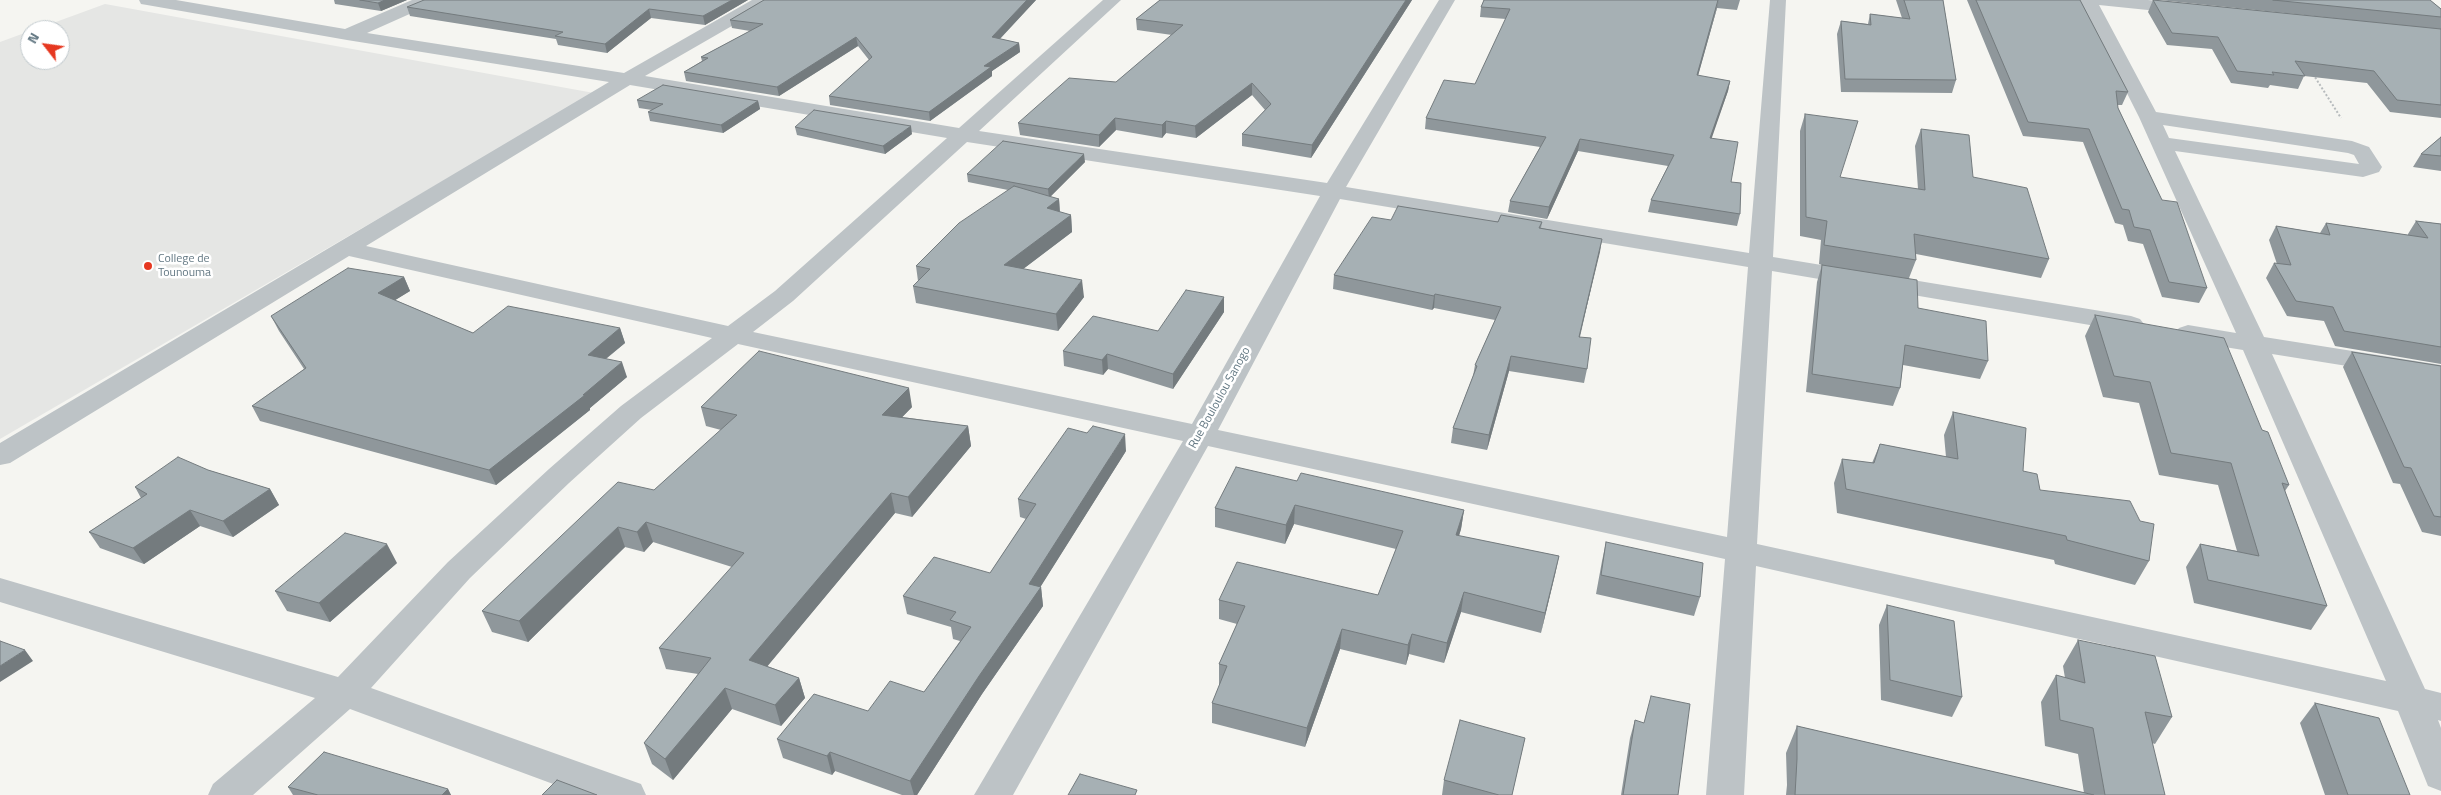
<!DOCTYPE html>
<html>
<head>
<meta charset="utf-8">
<style>
  body { margin:0 }
  #map { position:relative; width:2441px; height:795px; overflow:hidden; background:#f5f5f1; font-family:"Titillium Web",sans-serif }
  canvas { display:block }
  .north { position:absolute; left:20px; top:20px; width:50px; height:50px; box-sizing:border-box; background:#fff; border:1px solid #c1c9cd; border-radius:50%; rotate:300deg; font-size:14px; font-weight:700; line-height:20px; text-align:center; color:#637883 }
  .north::after { content:''; display:block; margin:auto; width:18px; height:22px; background:#e63820; clip-path:polygon(50% 0,100% 100%,50% 72%,0 100%) }
</style>
</head>
<body>
<div id="map">
<canvas width="2441" height="795"></canvas>
<div class="north">N</div>
</div>
<script>
const ctx = document.querySelector('canvas').getContext('2d');
ctx.lineJoin = 'round';
function paint(path, color) { ctx.fillStyle = color; ctx.fill(path, 'evenodd'); }
const shape = rows => new Path2D(rows.map(r => 'M' + r).join(''));
function stroke(path, color, width, dash) { ctx.strokeStyle = color; ctx.lineWidth = width; ctx.lineCap = dash ? 'butt' : 'round'; ctx.setLineDash(dash || []); ctx.stroke(path); }
function label(font, color, halo, rows, align = 'center') {
  ctx.font = font + ' "Titillium Web",sans-serif'; ctx.lineWidth = 5; ctx.setLineDash([]); ctx.textBaseline = 'middle'; ctx.strokeStyle = halo; ctx.fillStyle = color; for (const [text, x, y, turn = 0] of rows) {
    ctx.save(); ctx.translate(x, y); ctx.rotate((+turn || 0) * Math.PI / 180); ctx.textAlign = isNaN(turn) ? turn : align; if (halo) ctx.strokeText(text, 0, 0); ctx.fillText(text, 0, 0); ctx.restore();
  }
}
const built = shape([
  [105,4,594,93,0,439,0,42,30,31,30,60,60,60,60,30,34,30]
]);
const path = shape([
  [2313,74,2341,118]
]);
const minor = shape([
  [139,0,176,0,345,29,412,0,434,0,432,4,367,33,624,73,752,0,772,0,770,4,645,76,959,128,1103,0,1121,0,979,131,1327,183,1439,0,1455,0,1346,187,1749,253,1770,0,1786,0,1773,257,2131,316,2140,319,2144,324,2140,329,2131,332,1772,271,1757,544,2386,681,2243,350,2188,341,2179,338,2175,333,2179,328,2188,325,2236,333,2139,117,2080,0,2148,0,2193,5,2196,9,2193,13,2187,14,2099,5,2156,112,2352,141,2369,147,2382,167,2379,172,2363,177,2175,151,2264,337,2441,365,2441,381,2272,354,2425,689,2441,693,2441,721,2438,720,2441,728,2441,791,2428,786,2398,711,1756,566,1744,795,1706,795,1725,559,1208,446,1013,795,974,795,1183,441,738,344,641,418,569,483,470,578,371,688,641,784,646,795,583,795,350,709,253,795,208,795,213,784,315,698,0,602,0,578,338,677,448,562,549,469,621,406,712,338,349,256,10,463,0,465,0,443,609,82,347,40,147,5,141,4,139,0],
  [630,85,947,138,775,291,728,326,366,246,630,85],
  [2163,125,2348,153,2354,155,2359,164,2169,138,2163,125],
  [967,142,1320,196,1192,424,753,332,793,301,967,142],
  [1340,199,1748,267,1727,537,1218,430,1340,199]
]);
const wall = shape([
  [334,0,407,0,381,11,335,4],
  [748,0,705,25,651,18,607,53,558,45,556,39,410,16,407,7],
  [764,0,1036,0,1000,39,1019,43,1020,52,992,71,992,76,930,121,830,105,829,96,869,60,858,46,779,96,686,81,684,72,702,61,701,57,750,31,732,28,730,20],
  [1160,0,1412,0,1311,158,1242,146,1242,134,1265,110,1252,95,1196,138,1166,133,1162,138,1116,130,1099,147,1020,135,1018,123,1116,82,1172,35,1137,30,1136,19],
  [1484,0,1740,0,1737,10,1717,8,1698,76,1730,81,1728,91,1711,138,1731,182,1740,214,1737,226,1648,212,1651,200,1668,166,1578,151,1547,219,1508,212,1510,201,1540,147,1425,129,1426,118,1475,84,1506,19,1480,17,1481,7],
  [1896,0,1943,0,1956,80,1952,93,1841,92,1837,34,1841,21,1868,24,1870,14,1902,18],
  [1967,0,2080,0,2128,92,2122,105,2117,105,2118,108,2162,200,2207,288,2199,303,2162,297,2143,244,2128,241,2123,225,2115,223,2083,142,2023,136],
  [2153,0,2353,20,2159,0,2430,0,2441,9,2441,118,2390,112,2367,83,2304,76,2298,89,2270,85,2268,88,2231,83,2212,49,2167,45,2148,12],
  [637,100,758,101,760,109,723,133,650,121,648,112,652,110,639,108],
  [1805,114,1840,178,1918,189,1915,146,1921,129,1973,177,2049,259,2041,278,1916,254,1916,260,1909,278,1918,308,1988,361,1980,379,1903,365,1900,388,1893,406,1806,392,1817,282,1822,265,1819,264,1821,240,1800,236,1800,131],
  [795,127,912,134,885,154,797,135],
  [2441,137,2441,171,2413,167,2421,154],
  [1085,162,1050,197,1059,199,1060,212,1071,215,1072,232,1023,269,1084,297,1058,331,916,303,913,286,918,281,916,266,1008,190,968,182,967,174],
  [1391,220,1542,222,1541,228,1602,239,1580,337,1587,369,1584,383,1509,371,1487,450,1451,443,1453,428,1473,376,1475,365,1495,320,1434,308,1432,310,1333,289,1334,275],
  [2416,221,2441,224,2441,364,2335,346,2324,321,2287,316,2266,278,2274,263,2277,264,2269,240,2276,226,2320,233,2326,223,2408,235,2408,234],
  [404,277,410,291,395,300,473,333,620,328,625,343,606,359,627,377,590,408,590,410,496,485,260,421,252,406,304,369,279,331,271,316],
  [1224,297,1224,312,1173,389,1108,369,1103,375,1064,366,1063,351,1158,331],
  [2095,315,2262,430,2289,485,2285,491,2327,606,2311,630,2194,603,2186,567,2200,544,2237,551,2218,485,2159,475,2139,403,2103,397,2085,336],
  [2352,352,2441,366,2441,536,2422,532,2400,484,2393,483,2343,367],
  [701,407,912,407,902,417,968,426,971,446,912,517,895,513,767,666,799,678,805,698,781,726,732,709,673,780,652,764,644,743,698,674,666,669,659,648,732,567,653,542,644,552,625,547,528,642,492,632,482,611,654,490,721,430,706,426],
  [1953,412,2023,471,2040,490,2149,561,2135,585,2055,564,2054,560,1837,513,1834,483,1842,459,1872,463,1880,444,1946,457,1944,435],
  [1126,451,1040,587,1041,587,1043,606,982,694,917,795,902,795,835,771,832,775,783,758,777,739,868,711,924,692,960,641,953,639,951,627,907,614,903,596,990,573,1026,519,1020,517,1018,499],
  [208,470,270,489,279,505,233,537,200,526,144,564,100,548,89,532,141,498,135,487],
  [1297,481,1464,510,1461,529,1459,536,1559,556,1541,633,1461,612,1444,663,1409,654,1406,665,1340,649,1305,747,1212,723,1212,703,1220,684,1219,684,1219,664,1237,624,1219,619,1219,600,1378,595,1396,549,1294,524,1285,544,1215,527,1215,508],
  [1606,542,1700,597,1694,616,1596,594,1602,561],
  [397,563,330,622,287,611,275,591],
  [1887,605,1962,697,1952,717,1881,700,1879,625],
  [2078,640,2172,717,2155,744,2152,743,2165,795,1786,795,1787,785,1786,753,1797,726,2084,793,2078,754,2045,746,2041,702,2056,675,2065,678,2063,666],
  [2315,703,2410,795,2325,795,2300,723],
  [1635,720,1678,795,1621,795,1630,738],
  [1525,738,1512,795,1442,795,1444,780],
  [288,787,448,789,451,795,293,795]
]);
const shadedWall = shape([
  [385,0,407,0,381,11,378,3],
  [732,0,748,0,705,25,703,16],
  [1027,0,1036,0,993,46,992,37],
  [1406,0,1412,0,1311,158,1312,145],
  [1719,0,1717,8,1695,86,1697,75],
  [649,9,651,18,607,53,605,44],
  [856,37,858,46,779,96,777,87],
  [1019,43,1020,52,992,71,992,76,930,121,929,112,984,66],
  [1730,81,1728,91,1708,149,1710,138],
  [1252,83,1252,95,1196,138,1195,126],
  [758,101,760,109,723,133,721,125],
  [1115,118,1116,130,1099,147,1099,135],
  [1166,121,1166,133,1162,138,1162,125],
  [911,126,912,134,885,154,883,146],
  [1580,139,1578,151,1547,219,1549,207],
  [1084,154,1085,162,1049,198,1048,189],
  [1059,199,1060,216,1047,208],
  [1071,215,1072,232,1006,282,1004,265],
  [1602,239,1600,252,1576,351,1579,337],
  [404,277,410,291,384,307,378,293],
  [1082,280,1084,297,1058,331,1056,314],
  [1435,294,1434,308,1432,310,1434,296],
  [1224,297,1224,312,1173,389,1173,374],
  [620,328,625,343,593,369,588,355],
  [1107,354,1108,369,1103,375,1102,360],
  [1511,356,1509,371,1487,450,1489,435],
  [622,362,627,377,590,408,590,410,496,485,489,470],
  [909,388,912,407,886,434,882,415],
  [968,426,971,446,912,517,908,497],
  [1125,434,1126,451,1031,602,1029,584],
  [270,489,279,505,233,537,223,521],
  [891,493,895,513,756,680,749,660],
  [1295,505,1294,524,1285,544,1286,525],
  [190,510,200,526,144,564,133,548],
  [1464,510,1461,529,1453,554,1456,535],
  [646,522,653,542,644,552,637,532],
  [618,527,625,547,528,642,519,621],
  [387,544,397,563,330,622,319,603],
  [1559,556,1555,575,1541,633,1545,613],
  [1041,587,1043,606,982,694,917,795,914,795,910,781,979,676],
  [1464,592,1461,612,1444,663,1447,643],
  [1342,629,1340,649,1305,747,1307,728],
  [1412,634,1409,654,1406,665,1408,645],
  [25,650,33,661,0,682,0,666],
  [799,678,805,698,781,726,775,705],
  [725,688,732,709,673,780,665,759],
  [830,752,835,771,832,775,827,756],
  [448,789,451,795,442,795]
]);
const building = shape([
  [360,0,385,0,378,3,360,0],
  [424,0,732,0,703,16,649,9,605,44,555,36,563,32,407,7,424,0],
  [764,0,1027,0,992,37,1019,43,984,66,991,67,929,112,829,96,872,57,856,37,777,87,684,72,708,58,701,57,763,24,730,20,764,0],
  [1160,0,1406,0,1312,145,1242,134,1271,104,1252,83,1195,126,1166,121,1162,125,1115,118,1099,135,1018,123,1069,78,1116,82,1183,25,1136,19,1160,0],
  [1484,0,1718,0,1697,75,1730,81,1710,138,1738,142,1731,182,1741,183,1740,214,1651,200,1674,155,1580,139,1549,207,1510,201,1546,137,1426,118,1444,80,1475,84,1510,9,1481,7,1484,0],
  [1904,0,1943,0,1956,80,1845,79,1841,21,1871,25,1870,14,1910,19,1904,0],
  [1976,0,2080,0,2128,92,2116,91,2118,108,2162,200,2177,202,2207,288,2169,282,2150,230,2134,227,2129,210,2122,209,2089,129,2028,122,1976,0],
  [2153,0,2441,29,2441,105,2397,100,2374,71,2295,61,2305,76,2272,72,2274,75,2237,71,2218,37,2172,33,2153,0],
  [2273,0,2430,0,2441,9,2441,17,2273,0],
  [663,85,758,101,721,125,648,112,663,104,637,100,663,85],
  [814,110,911,126,883,146,795,127,814,110],
  [1805,114,1858,121,1840,177,1925,190,1921,129,1969,135,1973,177,2027,188,2049,259,1914,234,1916,260,1824,245,1827,221,1806,217,1805,114],
  [2441,137,2441,156,2421,154,2441,137],
  [1003,141,1084,154,1048,189,967,174,1003,141],
  [1014,186,1059,199,1047,208,1071,215,1004,265,1082,280,1056,314,913,286,930,269,916,266,959,223,1014,186],
  [1398,206,1498,222,1501,215,1542,222,1539,228,1602,239,1579,337,1591,338,1587,369,1511,356,1489,435,1453,428,1477,366,1475,365,1501,307,1435,294,1434,296,1334,275,1372,217,1391,220,1398,206],
  [2416,221,2441,224,2441,347,2344,331,2333,307,2296,301,2274,263,2291,265,2276,226,2330,235,2326,223,2428,238,2416,221],
  [1822,265,1917,280,1918,308,1986,321,1988,361,1905,345,1900,388,1812,374,1822,265],
  [348,268,404,277,378,293,473,333,508,306,620,328,588,355,622,362,583,395,585,395,489,470,252,406,306,368,271,316,348,268],
  [1186,290,1224,297,1173,374,1107,354,1102,360,1063,351,1093,316,1158,331,1186,290],
  [2095,315,2224,338,2262,430,2268,432,2289,485,2282,483,2327,606,2208,580,2200,544,2259,556,2231,463,2171,453,2150,382,2114,376,2095,315],
  [759,351,909,388,882,415,968,426,908,497,891,493,749,660,799,678,775,705,725,688,665,759,644,743,711,658,659,648,744,553,646,522,637,532,618,527,519,621,482,611,618,482,654,490,737,415,701,407,759,351],
  [2352,352,2441,366,2441,517,2434,516,2411,468,2404,467,2352,352],
  [1953,412,2026,428,2023,471,2037,474,2040,490,2130,501,2140,521,2154,524,2149,561,2067,540,2066,536,1846,489,1842,459,1874,463,1880,444,1958,459,1953,412],
  [1093,426,1125,434,1029,584,1041,587,979,676,910,781,830,752,827,756,777,739,814,694,868,711,890,681,924,692,971,627,950,620,956,612,903,596,934,557,990,573,1036,504,1018,499,1068,428,1087,433,1093,426],
  [178,457,208,470,270,489,223,521,190,510,133,548,89,532,147,494,135,487,178,457],
  [1236,467,1297,481,1301,473,1464,510,1456,535,1559,556,1545,613,1464,592,1447,643,1412,634,1408,645,1342,629,1307,728,1212,703,1227,666,1219,664,1245,606,1219,600,1237,562,1378,595,1403,531,1295,505,1286,525,1215,508,1236,467],
  [345,533,387,544,319,603,275,591,345,533],
  [1606,542,1703,563,1700,597,1601,575,1606,542],
  [1887,605,1954,621,1962,697,1890,680,1887,605],
  [2078,640,2155,656,2172,717,2145,712,2165,795,2105,795,2093,728,2060,720,2056,675,2085,683,2078,640],
  [0,641,25,650,0,666,0,641],
  [1651,696,1690,704,1678,795,1623,795,1635,720,1644,723,1651,696],
  [2315,703,2379,718,2410,795,2348,795,2315,703],
  [1460,720,1525,738,1512,795,1499,795,1444,780,1460,720],
  [1797,726,2094,795,1795,795,1797,759,1797,726],
  [324,752,448,789,442,795,318,795,288,787,324,752],
  [1080,774,1137,790,1135,795,1068,795,1080,774],
  [557,780,597,795,542,795,557,780]
]);
const markers = [
  [148,266,5,"#e63820"]
];
const poiNames = [
  ["College de",158,259],
  ["Tounouma",158,273]
];
const streetNames = [
  ["Rue Bouloulou Sanogo",1220,398,-61]
];
paint(built, '#e5e6e4');
stroke(path, '#b7bbbd', 2, [2, 2]);
paint(minor, '#bdc3c6');
paint(wall, '#8f979b');
paint(shadedWall, '#747b7e');
paint(building, '#a6b0b4');
stroke(building, '#747b7e', 1);
for (const [x, y, r, color] of markers) { const dot = new Path2D(); dot.arc(x, y, r, 0, 2 * Math.PI); ctx.fillStyle = color; ctx.fill(dot); stroke(dot, '#fff', 2); }
label('12px', '#637883', '#fff', poiNames, 'left');
label('12px', '#637883', '#fff', streetNames);
</script>
</body>
</html>
